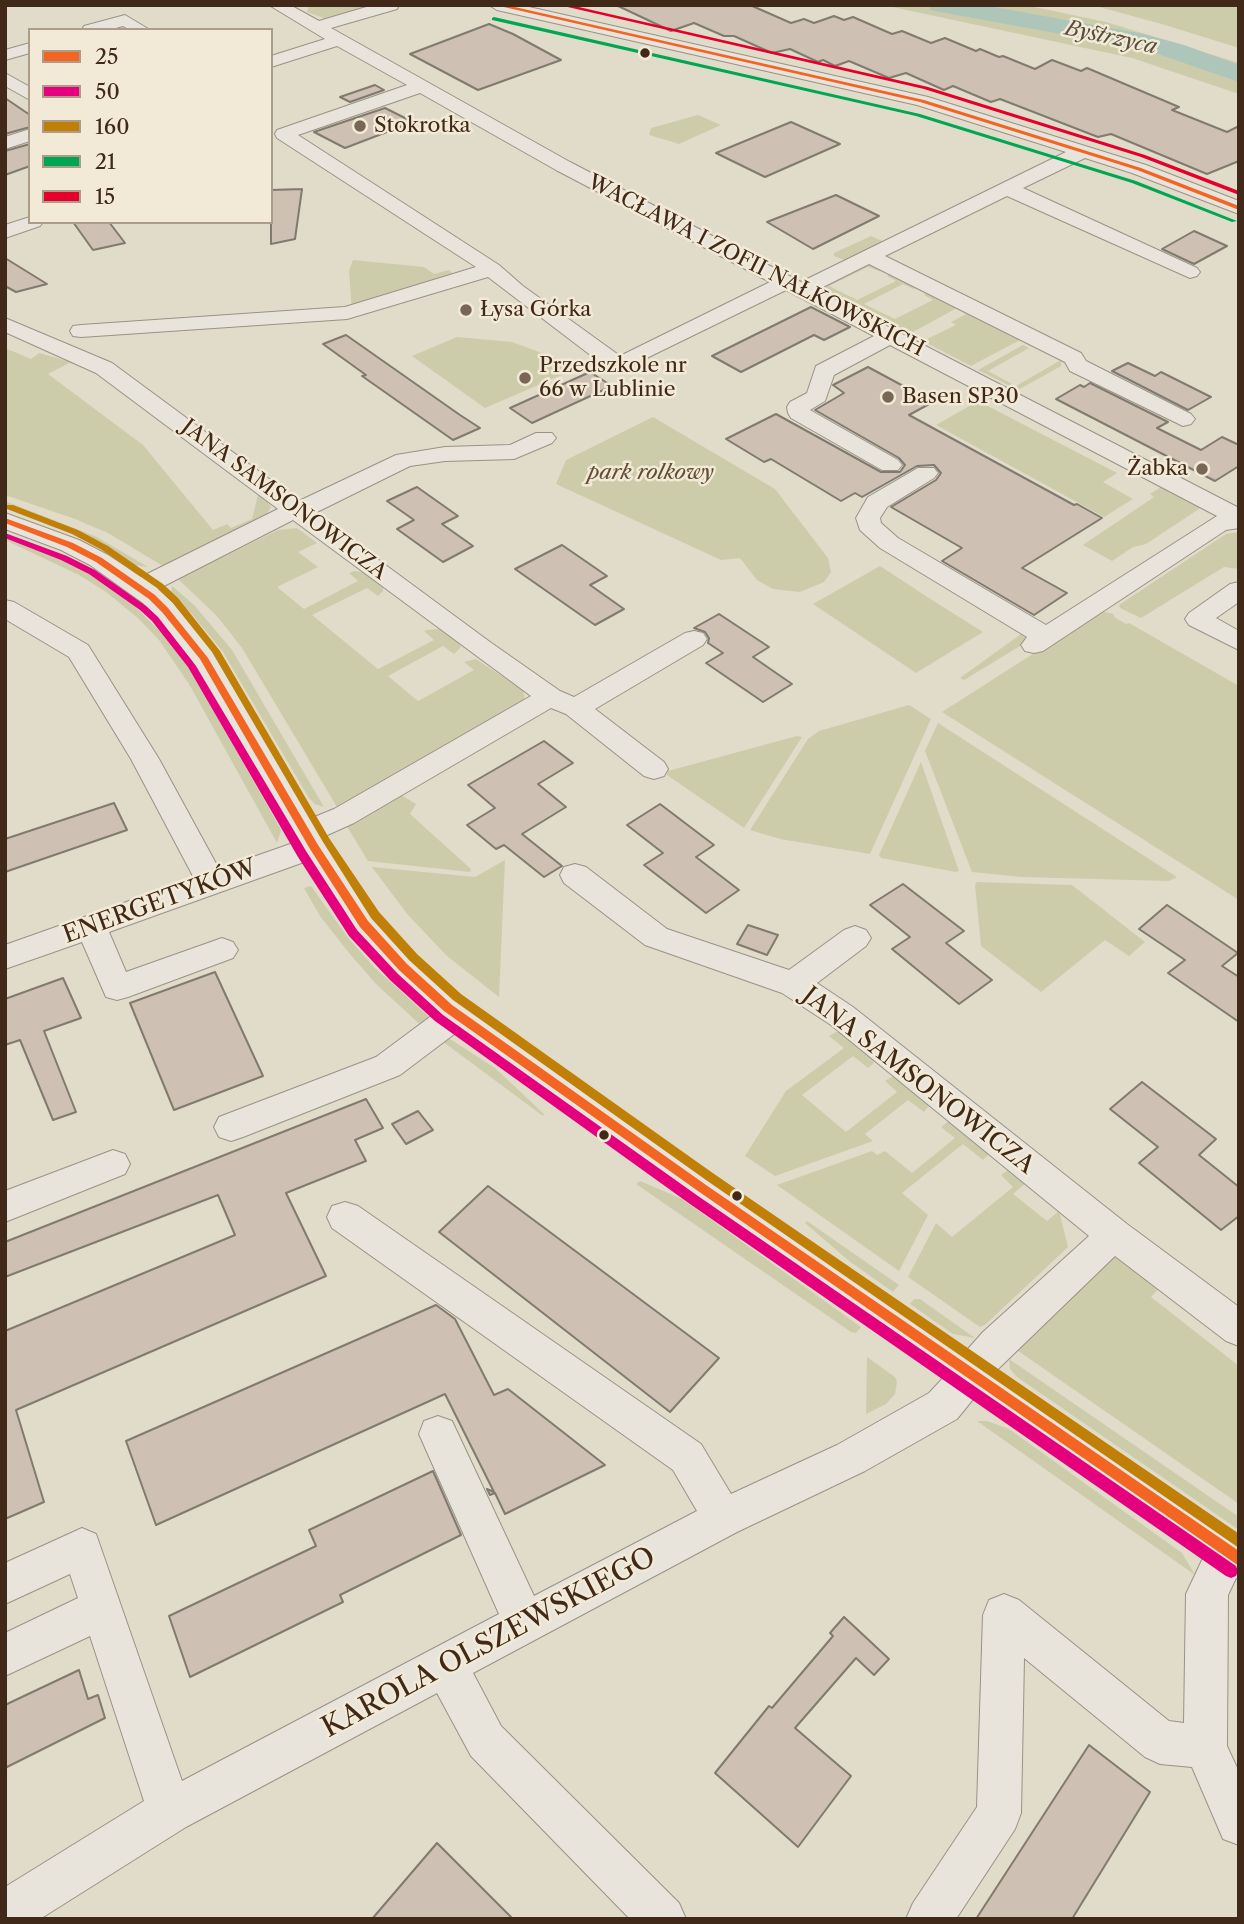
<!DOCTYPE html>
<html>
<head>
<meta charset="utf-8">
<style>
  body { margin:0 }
  #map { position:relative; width:1244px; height:1924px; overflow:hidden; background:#e1dbca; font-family:"Libre Caslon Text",serif }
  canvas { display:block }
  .frame { position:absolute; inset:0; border:7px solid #402918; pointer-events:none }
  .legend { position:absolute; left:28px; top:28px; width:245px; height:196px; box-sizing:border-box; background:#f2ead6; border:2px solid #ab9d8a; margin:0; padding:9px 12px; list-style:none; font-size:21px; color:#402918 }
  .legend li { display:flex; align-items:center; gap:14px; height:35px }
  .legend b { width:35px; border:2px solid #ab9d8a }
</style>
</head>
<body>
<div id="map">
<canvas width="1244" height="1924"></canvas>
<div class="frame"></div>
<ul class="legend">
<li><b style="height:9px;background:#f26522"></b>25</li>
<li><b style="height:9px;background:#e5007d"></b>50</li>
<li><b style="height:9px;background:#c08007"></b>160</li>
<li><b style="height:9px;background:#00a651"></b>21</li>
<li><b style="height:9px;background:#e4002b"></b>15</li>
</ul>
</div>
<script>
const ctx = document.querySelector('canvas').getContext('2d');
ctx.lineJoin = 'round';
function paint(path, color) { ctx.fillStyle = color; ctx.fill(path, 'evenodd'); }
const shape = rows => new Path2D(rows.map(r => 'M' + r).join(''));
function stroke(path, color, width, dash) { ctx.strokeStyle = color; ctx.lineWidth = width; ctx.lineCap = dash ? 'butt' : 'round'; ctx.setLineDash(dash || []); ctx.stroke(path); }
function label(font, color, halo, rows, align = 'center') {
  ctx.font = font + ' "Libre Caslon Text",serif'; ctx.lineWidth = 5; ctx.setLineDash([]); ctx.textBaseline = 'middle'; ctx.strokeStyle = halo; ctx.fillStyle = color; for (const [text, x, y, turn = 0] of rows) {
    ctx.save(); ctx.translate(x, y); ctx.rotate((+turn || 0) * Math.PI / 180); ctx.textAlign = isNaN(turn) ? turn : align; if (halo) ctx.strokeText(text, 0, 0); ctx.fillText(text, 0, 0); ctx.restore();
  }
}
const green = shape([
  [309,5,377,5,326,19,307,12],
  [883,5,1025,5,1106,22,1239,63,1239,94,1132,58],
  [1092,5,1239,5,1239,48,1165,25],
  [698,115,721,125,679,144,649,135,651,128],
  [871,236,885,242,847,261,834,256,834,253],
  [353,260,424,267,434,274,449,270,458,279,352,312,349,271],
  [869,263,883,269,879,271,868,267,829,286,857,300,896,281,887,276,890,273,918,288,913,289,903,284,864,304,895,319,933,300,924,295,927,292,1020,337,1020,340,971,366,821,288],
  [957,308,966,314,951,322,956,325,927,339,913,332],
  [457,337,512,342,580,367,485,408,412,356],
  [1023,345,1029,348,988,371,1016,386,1061,360,1061,366,1018,390,978,370],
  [5,348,31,359,39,353,71,362,48,374,143,445,213,530,227,524,231,528,252,519,259,491,271,507,267,514,261,520,163,566,108,533,75,519,5,495],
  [978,401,1117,473,1103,482,1133,499,1104,517,936,425],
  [653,417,775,489,828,558,831,572,824,582,800,592,773,589,757,580,740,558,721,560,556,484,566,460],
  [1161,487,1202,507,1146,544,1133,547,1112,561,1083,545,1154,497,1150,494],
  [5,501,97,537,148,567,134,565,83,537,5,507],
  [297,528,317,543,298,552,318,567,277,587,304,609,358,581,349,573,354,571,365,572,383,585,383,591,378,596,367,588,312,615,378,669,434,640,424,631,427,630,439,629,459,642,461,647,454,654,443,646,388,676,418,701,474,670,464,662,476,659,523,690,525,700,343,807,337,807,242,648,217,616,178,579,278,530],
  [1239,532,1239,569,1224,567,1141,618,1120,608,1119,605,1226,534],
  [5,534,85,570,126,598,165,636,188,665,281,830,277,843,189,684,159,640,138,618,106,592,79,575,5,540],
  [880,566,932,600,983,632,916,673,813,604],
  [172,586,194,605,232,650,324,807,315,804,309,798,223,652,191,613,171,594],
  [1100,611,1114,614,1114,617,1126,624,1129,623,1239,686,1239,900,942,712],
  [1021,634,1030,640,964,680,960,678],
  [909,705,931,719,870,854,780,839,750,830,808,739,819,731],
  [938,723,1177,877,1169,881,1021,877,972,872,925,751],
  [797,736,802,737,744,828,667,775,668,771],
  [921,762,959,871,956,872,881,858,879,855],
  [401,795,416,804,410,814,471,869,470,872,368,861,346,825],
  [505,860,499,997,447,956,408,915,372,867,475,877],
  [977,882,1072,885,1145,942,1129,956,1105,940,1041,992,981,946,975,885],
  [311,886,349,939,375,968,427,1015,430,1020,426,1030,376,984,349,953,320,916,304,888],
  [836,1032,843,1032,874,1059,873,1064,868,1068,853,1056,802,1095,846,1132,897,1092,885,1081,890,1078,894,1076,931,1103,924,1112,908,1100,865,1134,873,1141,775,1176,745,1156,786,1091,844,1048,829,1036],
  [450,1039,495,1068,544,1114,543,1116,442,1041],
  [949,1121,990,1153,983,1160,963,1144,902,1193,928,1215,899,1271,777,1185,872,1151,877,1155,885,1151,912,1173,955,1138,941,1127],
  [1008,1170,1026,1183,1013,1194,1047,1221,1059,1211,1068,1247,986,1324,980,1327,908,1277,936,1223,952,1237,1013,1187,1001,1175],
  [640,1181,682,1199,861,1327,856,1333,851,1332,636,1184],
  [807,1221,899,1285,893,1292,849,1261,805,1223],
  [1111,1257,1122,1257,1163,1284,1151,1297,1239,1366,1239,1504,1014,1348],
  [914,1299,920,1299,975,1338,953,1334,910,1304],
  [867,1357,895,1377,897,1382,895,1394,886,1404,866,1414],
  [1009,1359,1239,1517,1239,1530,1017,1377,1010,1369],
  [977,1421,987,1421,1009,1429,1182,1553,1195,1575]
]);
const river = shape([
  [928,5,983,5,1144,34,1184,45,1239,65,1239,82,1143,49,940,12,931,10,928,5]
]);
const building = shape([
  [616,5,750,5,791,23,804,19,814,23,834,16,844,20,853,17,892,34,902,31,931,43,945,38,976,51,980,49,999,57,1003,56,1035,69,1052,60,1081,71,1087,68,1179,107,1172,110,1227,132,1239,126,1239,161,1207,174,1111,134,1098,137,1000,99,991,102,953,86,944,90,906,73,889,78,849,61,835,66,823,60,818,62,790,49,772,53,734,36,724,36,694,23,671,31,616,5],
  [489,24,513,34,561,60,478,90,410,54,489,24],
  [375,85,384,90,350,102,340,97,375,85],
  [5,98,30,115,30,127,5,134,5,98],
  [385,108,413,122,345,148,314,132,385,108],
  [791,122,840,144,765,177,716,153,791,122],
  [30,144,30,166,5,175,5,151,30,144],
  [302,189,295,239,271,244,271,190,302,189],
  [836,195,879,216,813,249,767,222,836,195],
  [73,222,109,222,125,243,93,250,73,222],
  [1194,231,1227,246,1194,264,1162,249,1194,231],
  [5,258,47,284,16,292,5,286,5,258],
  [811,307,850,327,824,340,814,335,741,372,712,356,811,307],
  [346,335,460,415,480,428,453,440,362,376,366,375,323,344,346,335],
  [1128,363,1155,376,1161,372,1211,397,1188,410,1112,371,1128,363],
  [868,367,933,402,909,415,1074,505,1077,504,1102,518,1022,568,1067,593,1034,615,942,561,962,548,891,507,936,480,941,473,934,465,917,466,862,497,855,493,841,501,771,459,764,462,726,439,776,414,881,472,900,472,905,465,899,458,815,410,844,393,833,385,868,367],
  [590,372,612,386,532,423,510,408,590,372],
  [1090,383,1168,422,1157,428,1201,450,1222,437,1239,445,1239,466,1215,481,1056,399,1080,385,1084,387,1090,383],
  [417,487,458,516,442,524,473,546,443,562,397,529,414,520,387,501,417,487],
  [562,545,607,576,590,585,624,609,595,625,515,569,562,545],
  [719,614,769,647,753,657,792,684,763,702,706,663,723,653,708,643,709,638,705,632,694,628,719,614],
  [544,741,573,763,538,784,566,807,522,834,562,866,544,877,504,845,496,849,467,825,495,808,468,785,544,741],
  [114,803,127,830,5,872,5,839,114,803],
  [660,804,714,845,696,857,739,890,706,913,644,865,663,853,627,825,660,804],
  [903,884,964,931,946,943,992,980,959,1004,892,949,910,937,870,905,903,884],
  [1167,905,1238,953,1222,966,1239,977,1239,1022,1168,973,1185,960,1139,929,1167,905],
  [748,925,778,935,767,955,737,944,748,925],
  [215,972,263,1076,174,1110,130,1003,215,972],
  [63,978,81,1018,44,1031,76,1112,53,1120,20,1040,5,1045,5,999,63,978],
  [1142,1082,1216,1139,1199,1155,1239,1187,1239,1216,1221,1230,1139,1163,1158,1147,1110,1109,1142,1082],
  [366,1099,383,1128,355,1140,366,1161,286,1193,326,1276,16,1410,44,1502,5,1519,5,1331,235,1235,218,1195,5,1277,5,1242,366,1099],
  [418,1111,433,1130,406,1144,392,1124,418,1111],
  [488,1186,719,1358,670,1412,439,1232,488,1186],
  [436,1305,455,1319,494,1395,508,1389,605,1465,505,1514,495,1493,490,1495,487,1489,494,1492,445,1394,156,1525,126,1441,436,1305],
  [433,1471,461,1535,340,1595,343,1602,190,1677,169,1616,316,1546,309,1530,433,1471],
  [844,1617,889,1659,874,1675,856,1658,795,1728,851,1776,798,1847,715,1773,769,1706,772,1708,833,1636,830,1633,844,1617],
  [79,1670,88,1699,98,1695,105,1718,5,1768,5,1705,79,1670],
  [1089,1745,1150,1792,1072,1919,976,1919,1089,1745],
  [437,1843,513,1919,372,1919,437,1843]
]);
const minor = shape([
  [269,5,290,5,319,21,373,5,399,5,397,9,331,28,570,162,801,282,1066,152,917,105,497,10,489,5,520,5,928,97,1146,165,1239,201,1239,214,1132,173,1085,158,1023,188,1197,268,1200,272,1197,276,1190,278,1007,196,885,256,1081,353,1086,361,1191,414,1195,419,1191,424,1183,426,1070,371,1065,362,869,264,817,290,1239,508,1239,528,1226,530,1043,651,1034,653,1025,651,1021,645,1027,637,880,548,860,530,856,518,868,497,918,468,934,468,938,473,934,478,887,507,880,518,881,523,898,538,1046,625,1217,516,890,345,834,375,825,401,810,410,898,460,902,465,898,470,882,470,791,418,788,413,787,407,790,402,807,393,816,366,874,336,786,290,618,372,610,370,488,277,347,319,81,337,73,336,70,331,73,326,81,325,345,307,476,267,277,138,275,134,277,130,407,85,337,46,271,67,271,56,325,39,269,5],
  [420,93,556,170,770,282,620,356,523,286,499,265,298,135,420,93],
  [125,15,150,30,130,30,123,26,109,30,82,30,84,26,125,15],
  [30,43,30,53,5,60,5,50,30,43],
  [5,73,30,87,30,100,5,86,5,73],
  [30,129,30,141,5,149,5,137,30,129],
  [30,217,30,222,43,222,40,226,5,238,5,225,30,217],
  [5,318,112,363,299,501,396,455,445,447,510,445,536,433,552,433,556,438,552,443,514,459,445,461,410,466,315,513,490,642,560,691,574,697,685,633,694,631,703,633,707,639,703,645,595,709,664,762,668,769,664,776,654,779,644,776,566,714,551,708,354,823,323,837,375,916,414,959,459,999,967,1350,983,1332,1089,1236,831,1025,782,993,645,945,564,883,560,875,564,867,575,864,586,867,667,929,789,970,844,930,855,926,866,930,871,938,866,946,817,983,853,1007,1127,1224,1239,1307,1239,1346,1226,1341,1115,1256,997,1370,1239,1535,1239,1579,1236,1578,1228,1595,1227,1746,1239,1772,1239,1845,1223,1839,1192,1767,1160,1764,1145,1757,1024,1658,1021,1813,1015,1829,956,1919,906,1919,913,1903,977,1807,983,1615,989,1600,1004,1594,1019,1600,1169,1721,1184,1723,1186,1594,1203,1558,974,1398,957,1419,865,1471,737,1532,473,1673,501,1726,679,1903,686,1919,630,1919,471,1756,437,1693,186,1827,40,1919,5,1919,5,1887,144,1801,90,1636,5,1676,5,1633,78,1598,70,1574,5,1604,5,1563,82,1528,96,1534,182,1781,499,1614,419,1434,424,1421,438,1416,452,1421,534,1596,697,1511,673,1470,332,1228,327,1217,332,1206,345,1202,358,1206,701,1444,731,1494,837,1445,929,1393,944,1377,457,1032,400,1075,243,1137,231,1141,219,1137,214,1127,219,1117,376,1057,434,1014,392,975,353,932,307,861,109,932,126,972,222,938,233,942,238,950,233,958,128,997,117,1000,106,997,82,942,5,969,5,945,194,878,131,759,69,657,5,619,5,600,14,602,88,645,159,759,219,869,296,842,193,662,156,616,143,603,90,565,61,550,5,529,5,513,79,540,108,555,141,577,278,509,96,373,5,332,5,318],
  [293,520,531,696,334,809,312,818,213,652,174,604,158,589,293,520],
  [1239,582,1239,602,1216,618,1239,631,1239,650,1189,625,1185,619,1189,613,1230,584,1239,582],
  [113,1150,125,1154,130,1164,125,1174,5,1222,5,1191,113,1150]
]);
const bus1 = shape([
  [495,5,506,5,924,100,1141,168,1239,206,1239,210,1137,170,920,102,495,5],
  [5,518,73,543,102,558,155,595,168,608,208,658,318,845,368,921,407,964,452,1005,706,1185,1239,1551,1239,1566,698,1191,444,1011,399,970,360,927,310,849,200,659,162,612,149,599,96,562,67,547,5,523,5,518]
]);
const bus2 = shape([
  [5,533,67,556,95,570,146,606,158,617,196,666,306,851,357,930,398,974,443,1015,698,1196,1236,1566,1238,1571,1236,1576,1231,1578,1226,1576,690,1204,435,1021,390,980,349,936,298,857,188,667,152,621,140,610,89,574,61,560,5,538,5,533]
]);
const bus3 = shape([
  [7,505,13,505,78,530,108,546,163,584,178,598,220,651,329,838,379,912,417,954,461,994,714,1174,1239,1534,1239,1548,706,1180,453,1000,409,960,371,918,323,842,212,652,172,602,157,588,102,550,72,534,7,509,7,505]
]);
const bus4 = shape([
  [494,17,920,114,1136,181,1237,221,1232,222,1132,183,916,116,492,20,492,18,494,17]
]);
const bus5 = shape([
  [559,5,570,5,928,87,1145,155,1239,191,1239,195,1141,157,924,89,559,5]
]);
const markers = [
  [645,53,6,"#402918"],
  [360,126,7,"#786756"],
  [466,310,7,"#786756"],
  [525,378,7,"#786756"],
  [888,397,7,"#786756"],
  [1202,469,7,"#786756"],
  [604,1135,6,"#402918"],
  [737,1196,6,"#402918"]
];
const farWaternames = [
  ["Bystrzyca",1111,38,12]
];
const farPoinames = [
  ["Stokrotka",374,126],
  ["Łysa Górka",480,310],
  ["Przedszkole nr",539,366],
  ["66 w Lublinie",539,390],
  ["Basen SP30",902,397],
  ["Żabka",1188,469,"right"]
];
const farStreetnames = [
  ["WACŁAWA I ZOFII NAŁKOWSKICH",756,266,27],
  ["JANA SAMSONOWICZA",284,500,37]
];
const farParknames = [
  ["park rolkowy",651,473]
];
const streetNames = [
  ["ENERGETYKÓW",160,902,-20],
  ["JANA SAMSONOWICZA",918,1081,38]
];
const nearStreetnames = [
  ["KAROLA OLSZEWSKIEGO",489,1643,-28]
];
paint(green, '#cdccaa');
paint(river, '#aec6b9');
paint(building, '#cec0b2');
stroke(building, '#817a6f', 2);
stroke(minor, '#999286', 2);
paint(minor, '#e8e4dc');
paint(bus1, '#f26522');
paint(bus2, '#e5007d');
paint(bus3, '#c08007');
paint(bus4, '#00a651');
paint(bus5, '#e4002b');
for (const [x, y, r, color] of markers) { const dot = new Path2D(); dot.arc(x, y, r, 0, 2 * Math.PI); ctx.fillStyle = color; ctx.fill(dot); stroke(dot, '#f2ead6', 2.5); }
label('italic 21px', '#564e3e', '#f2ead6', farWaternames);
label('21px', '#402918', '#f2ead6', farPoinames, 'left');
label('21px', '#402918', '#f2ead6', farStreetnames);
label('italic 21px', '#5f4f36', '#f2ead6', farParknames);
label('24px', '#402918', '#f2ead6', streetNames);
label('28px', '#402918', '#f2ead6', nearStreetnames);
</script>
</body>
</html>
